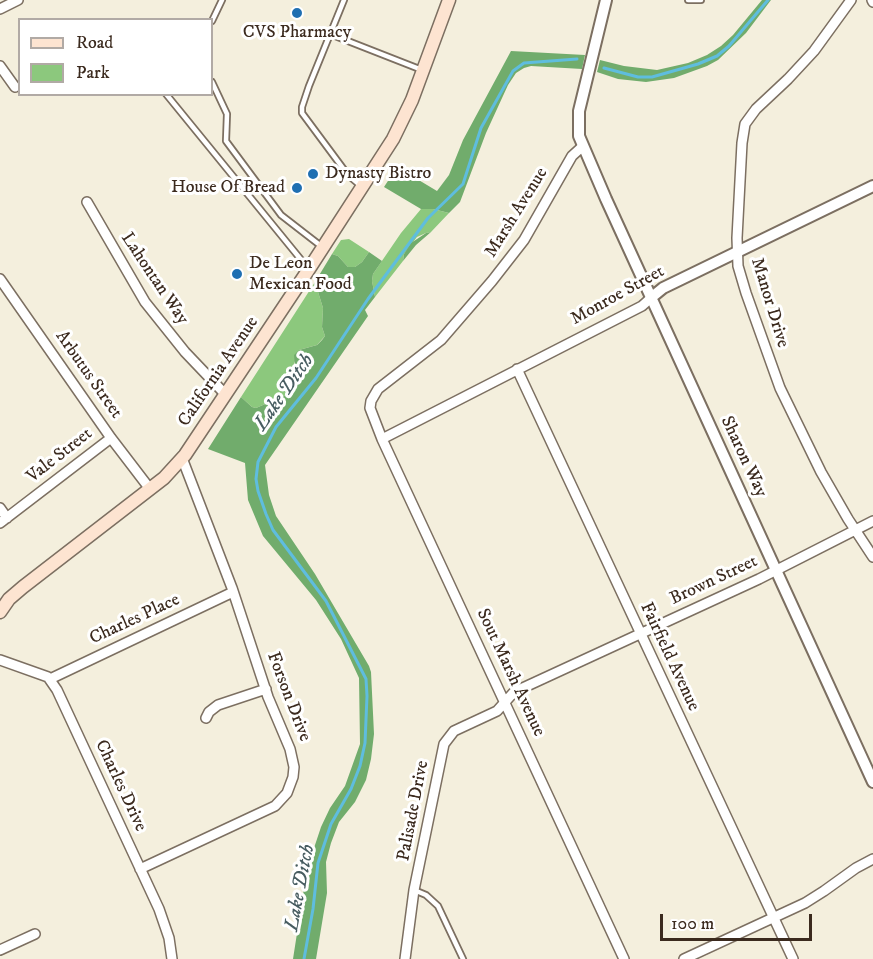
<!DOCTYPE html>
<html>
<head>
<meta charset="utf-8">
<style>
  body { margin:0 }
  #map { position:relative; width:873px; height:959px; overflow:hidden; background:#f4efdd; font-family:"IM FELL DW Pica",serif }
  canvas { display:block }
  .legend { position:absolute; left:18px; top:18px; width:195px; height:78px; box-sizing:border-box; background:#fff; border:2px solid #b1aaa5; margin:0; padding:8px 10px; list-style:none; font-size:18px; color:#3b2a1e }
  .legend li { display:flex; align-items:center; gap:12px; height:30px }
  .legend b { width:30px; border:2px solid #b1aaa5 }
  .scale { position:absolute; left:660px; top:914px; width:152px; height:27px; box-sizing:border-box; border:3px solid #3b2a1e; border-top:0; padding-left:8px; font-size:18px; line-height:21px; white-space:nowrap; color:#3b2a1e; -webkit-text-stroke:4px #fff; paint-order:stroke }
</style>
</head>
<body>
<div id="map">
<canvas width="873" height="959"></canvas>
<ul class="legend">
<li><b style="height:8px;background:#fde4d1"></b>Road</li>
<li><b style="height:16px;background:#8cc87d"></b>Park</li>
</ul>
<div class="scale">100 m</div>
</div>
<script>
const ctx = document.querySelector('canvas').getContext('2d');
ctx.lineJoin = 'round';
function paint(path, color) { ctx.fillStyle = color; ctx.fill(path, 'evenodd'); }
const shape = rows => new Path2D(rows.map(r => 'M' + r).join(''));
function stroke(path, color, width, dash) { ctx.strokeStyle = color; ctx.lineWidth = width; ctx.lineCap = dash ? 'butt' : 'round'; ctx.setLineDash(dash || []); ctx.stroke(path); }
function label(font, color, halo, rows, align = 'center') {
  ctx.font = font + ' "IM FELL DW Pica",serif'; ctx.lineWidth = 6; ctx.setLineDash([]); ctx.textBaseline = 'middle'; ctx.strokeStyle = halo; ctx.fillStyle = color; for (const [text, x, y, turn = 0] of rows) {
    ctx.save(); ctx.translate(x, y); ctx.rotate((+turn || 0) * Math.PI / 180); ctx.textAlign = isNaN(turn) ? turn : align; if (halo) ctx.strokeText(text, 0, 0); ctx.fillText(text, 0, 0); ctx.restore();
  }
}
const green = shape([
  [421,209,433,209,449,213,431,232,426,233,417,237,404,254,403,261,375,297,372,281,373,274,401,233],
  [349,239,369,252,362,262,355,267,348,267,338,256,332,254,341,240],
  [315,282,323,308,322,327,325,336,317,345,299,350,294,364,296,376,294,385,286,395,256,408,252,407,241,397]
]);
const forest = shape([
  [762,0,771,0,746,33,718,60,707,66,674,78,646,82,618,79,597,72,600,60,624,66,657,70,688,63,707,55,721,46,733,35],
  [511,51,585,55,582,69,531,66,524,68,516,73,508,85,486,133,460,202,449,213,433,209,421,209,384,187,397,167,437,191,449,175,463,140],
  [431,232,416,245,403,261,404,254,411,243,426,233],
  [369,252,382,261,373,274,372,281,375,297,365,310,368,316,265,465,269,495,276,516,315,574,369,666,371,672,374,734,371,759,366,780,355,802,339,822,331,843,326,862,327,893,316,959,293,959,307,869,321,827,330,808,345,786,360,744,359,678,341,639,316,600,263,536,248,500,245,463,208,449,241,397,252,407,256,408,286,395,294,385,296,376,294,355,299,350,317,345,322,340,325,336,322,327,323,308,315,282,332,254,338,256,348,267,355,267,362,262]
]);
const stream = shape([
  [604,68,638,77,652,77,698,64,717,56,729,46,768,0],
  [304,959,313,909,318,863,331,824,351,789,360,766,365,743,367,696,366,679,326,601,273,530,266,514,258,491,256,479,258,462,276,427,316,378,368,299,428,218,463,184,481,128,513,71,524,63,577,59]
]);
const service = shape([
  [344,0,309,86,302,107,302,113,348,175,361,186],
  [688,0,701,0],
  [212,21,222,0],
  [330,34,422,70],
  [212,82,227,114,226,141,281,215,321,246],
  [166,94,307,267],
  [414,890,426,895,438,906,463,959]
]);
const minor = shape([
  [851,0,814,51,788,79,756,109,745,124,742,143,737,238,738,266,746,293,780,388,821,472,848,519,873,557],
  [872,0,873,2],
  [0,9,18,0],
  [0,66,15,87],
  [583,146,572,156,524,240,492,281,441,340,378,389,371,401,370,408,382,439,624,959],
  [87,202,145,302,185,352,226,395],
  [0,279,111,438,150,489],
  [517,369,793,959],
  [382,439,642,306,652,297],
  [0,508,7,518],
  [0,523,111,438],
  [0,660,48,677,57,690,159,909,169,938,172,959],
  [50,679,233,592],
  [206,718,209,712,218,705,266,689],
  [140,869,275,806,287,793,293,777,294,767,290,749,268,697,232,588,182,458],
  [0,950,35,934],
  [405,959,414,890,444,744,454,731,497,711,514,692,759,579,873,521],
  [684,959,805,903,824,891,856,868,873,859]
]);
const tertiary = shape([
  [606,0,579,111,579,136,606,199,873,782],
  [652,297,663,288,873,186]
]);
const secondary = shape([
  [0,612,9,599,23,587,164,478,185,455,309,269,393,139,412,100,449,0]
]);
const markers = [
  [297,13,6,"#1f6fb2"],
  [313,174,6,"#1f6fb2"],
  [297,188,6,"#1f6fb2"],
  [237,274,6,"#1f6fb2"]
];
const poiNames = [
  ["CVS Pharmacy",297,33,"center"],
  ["Dynasty Bistro",325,174],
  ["House Of Bread",285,188,"right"],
  ["De Leon",249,264],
  ["Mexican Food",249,285]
];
const streetNames = [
  ["Marsh Avenue",517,213,-58],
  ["Lahontan Way",154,279,56],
  ["Monroe Street",618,296,-29],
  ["Manor Drive",769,303,73],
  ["California Avenue",219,372,-56],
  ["Arbutus Street",88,375,55],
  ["Vale Street",60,456,-38],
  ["Sharon Way",743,457,65],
  ["Brown Street",714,581,-25],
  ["Charles Place",135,620,-25],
  ["Fairfield Avenue",669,657,65],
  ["Sout Marsh Avenue",510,673,65],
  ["Forson Drive",288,697,69],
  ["Charles Drive",120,786,65],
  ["Palisade Drive",414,811,-79]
];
const waterNames = [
  ["Lake Ditch",285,393,-55],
  ["Lake Ditch",301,888,-79]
];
paint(green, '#8cc87d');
paint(forest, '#71ac6c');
stroke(stream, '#5fbdde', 3);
stroke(service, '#7c6f61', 8);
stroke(minor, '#7c6f61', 12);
stroke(tertiary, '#7c6f61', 14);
stroke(secondary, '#7c6f61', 15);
stroke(service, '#fff', 4.5);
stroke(minor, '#fff', 9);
stroke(tertiary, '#fff', 10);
stroke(secondary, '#fde4d1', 12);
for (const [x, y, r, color] of markers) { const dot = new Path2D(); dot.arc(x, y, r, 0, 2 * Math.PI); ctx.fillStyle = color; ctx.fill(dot); stroke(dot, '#fff', 2); }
label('18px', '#3b2a1e', '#fff', poiNames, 'left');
label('18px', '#3b2a1e', '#fff', streetNames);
label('italic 20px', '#485d61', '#fff', waterNames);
</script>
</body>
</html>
